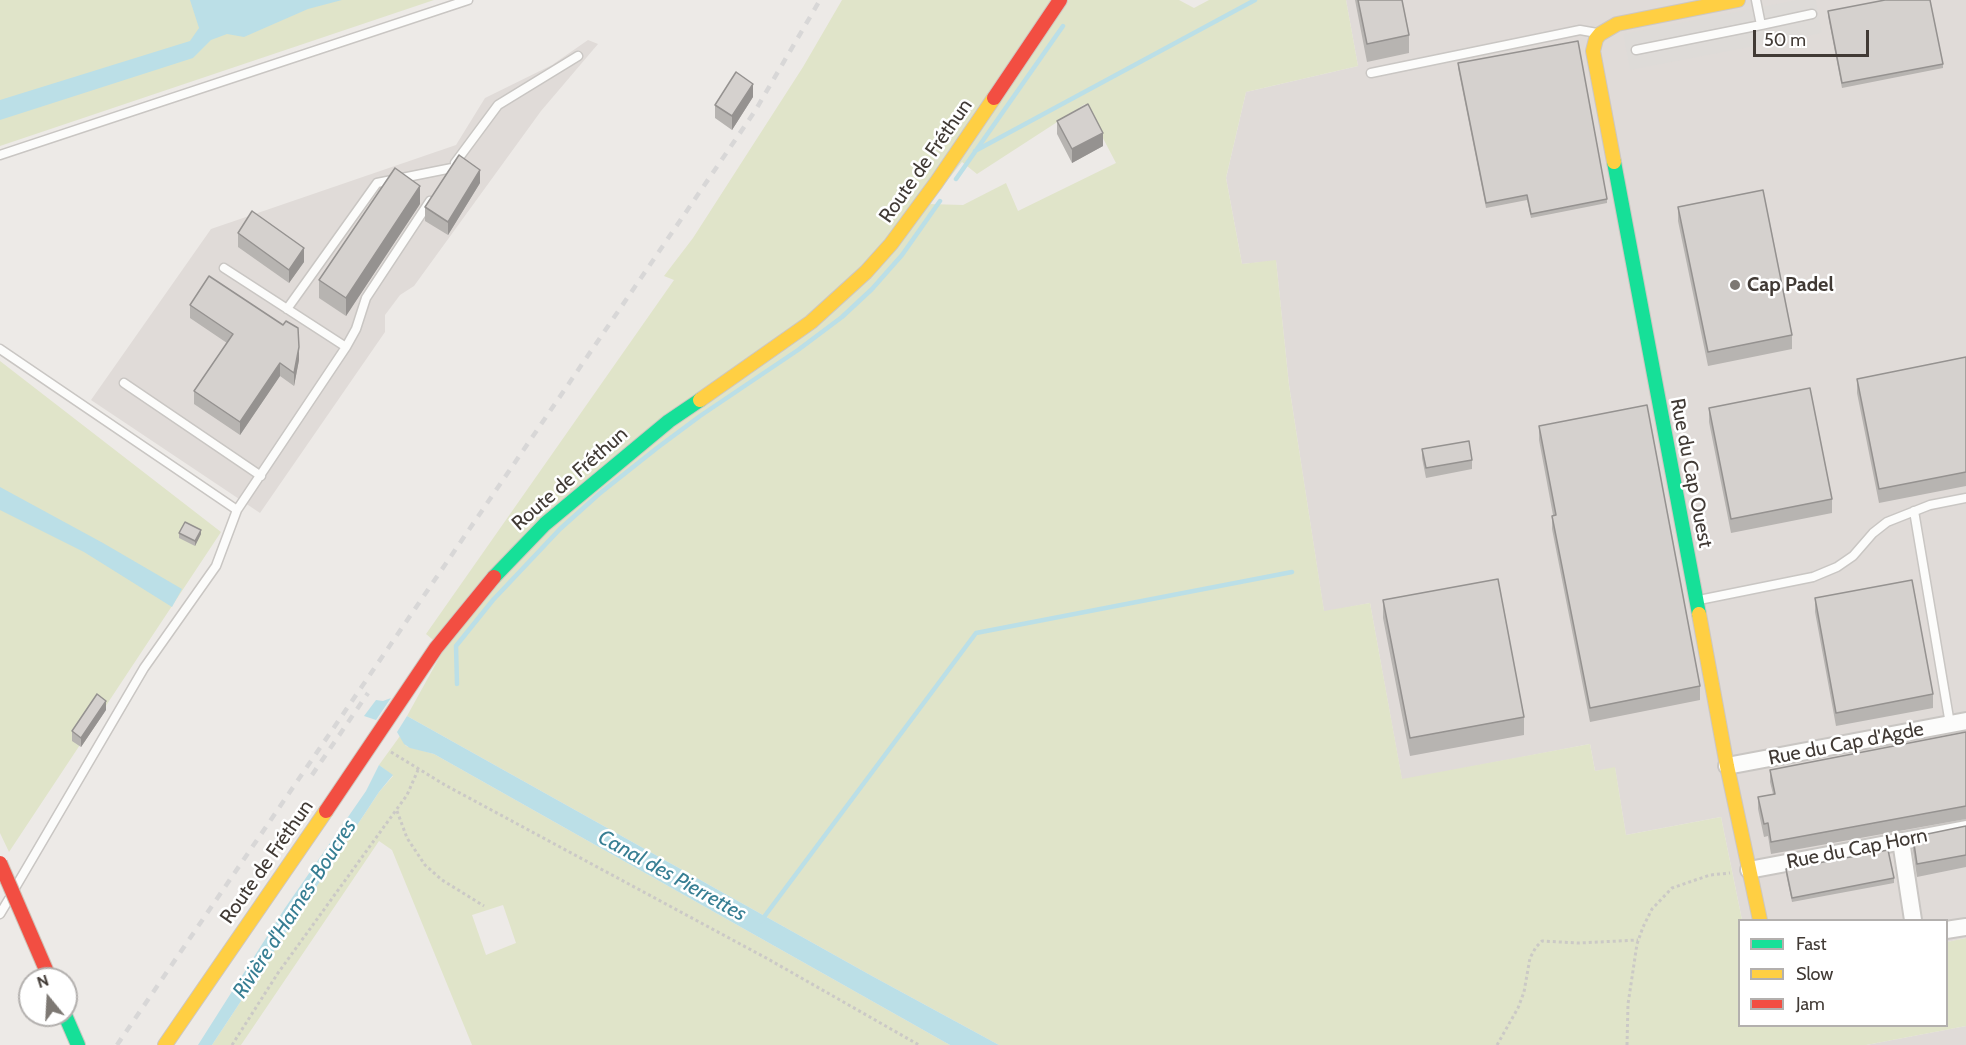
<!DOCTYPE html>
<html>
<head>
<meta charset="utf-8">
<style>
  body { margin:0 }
  #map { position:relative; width:1966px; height:1045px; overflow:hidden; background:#edeae7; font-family:Cabin,sans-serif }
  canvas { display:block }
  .legend { position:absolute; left:1738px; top:919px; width:210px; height:108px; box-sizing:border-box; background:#fff; border:2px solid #b3b0ae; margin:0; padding:8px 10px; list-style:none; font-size:18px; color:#413a35 }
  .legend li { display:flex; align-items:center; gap:12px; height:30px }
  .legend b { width:30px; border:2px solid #b3b0ae }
  .north { position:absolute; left:18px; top:967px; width:60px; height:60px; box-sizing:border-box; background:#fff; border:2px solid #b3b0ae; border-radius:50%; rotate:342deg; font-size:16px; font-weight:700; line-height:24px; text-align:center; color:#413a35 }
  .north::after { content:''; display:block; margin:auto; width:21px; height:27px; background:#7d7873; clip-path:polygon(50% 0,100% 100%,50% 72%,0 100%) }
  .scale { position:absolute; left:1753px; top:30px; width:116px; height:27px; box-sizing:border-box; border:3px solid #413a35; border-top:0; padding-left:8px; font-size:18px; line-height:21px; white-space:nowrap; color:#413a35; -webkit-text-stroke:4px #fff; paint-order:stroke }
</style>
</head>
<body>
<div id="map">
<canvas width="1966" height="1045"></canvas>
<ul class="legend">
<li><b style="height:8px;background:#16e098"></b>Fast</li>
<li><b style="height:8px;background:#ffcf43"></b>Slow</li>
<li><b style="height:8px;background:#f24e42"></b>Jam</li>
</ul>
<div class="north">N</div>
<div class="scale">50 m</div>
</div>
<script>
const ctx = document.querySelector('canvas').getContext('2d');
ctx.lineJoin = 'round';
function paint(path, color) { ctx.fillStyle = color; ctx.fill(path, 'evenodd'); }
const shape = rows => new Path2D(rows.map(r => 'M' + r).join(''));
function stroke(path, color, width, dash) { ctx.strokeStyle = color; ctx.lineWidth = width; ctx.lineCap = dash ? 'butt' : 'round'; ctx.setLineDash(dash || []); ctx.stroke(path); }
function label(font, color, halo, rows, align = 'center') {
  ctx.font = font + ' Cabin,sans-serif'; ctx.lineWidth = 5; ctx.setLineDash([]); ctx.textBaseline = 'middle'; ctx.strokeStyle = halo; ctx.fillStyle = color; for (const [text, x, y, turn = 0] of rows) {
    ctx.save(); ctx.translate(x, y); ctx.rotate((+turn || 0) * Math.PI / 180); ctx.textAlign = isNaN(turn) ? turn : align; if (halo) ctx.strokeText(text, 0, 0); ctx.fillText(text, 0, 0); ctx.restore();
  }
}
const industrial = shape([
  [1346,0,1966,0,1966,938,1947,942,1946,920,1742,920,1721,817,1626,835,1615,768,1595,771,1590,744,1402,780,1370,603,1324,612,1289,385,1276,261,1242,264,1226,178,1246,92,1358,66],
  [588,40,598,44,541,111,414,286,400,295,385,315,385,332,260,513,91,400,211,229,456,145,485,98,552,65],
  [1966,1026,1966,1045,1866,1045]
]);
const green = shape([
  [0,0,434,0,0,146],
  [842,0,1179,0,1194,8,1209,0,1346,0,1358,66,1246,92,1226,178,1242,264,1276,260,1289,385,1324,611,1370,603,1402,779,1590,744,1595,771,1615,767,1626,835,1721,817,1742,920,1740,920,1740,1026,1946,1026,1947,942,1966,938,1966,1026,1866,1045,999,1045,872,976,407,716,444,649,426,634,674,280,664,276,693,238,803,67],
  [1085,104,1116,163,1018,211,1006,183,963,205,929,204,962,162,977,174],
  [0,361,221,532,9,852,0,833],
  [400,736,406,746,434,754,950,1045,472,1045,392,850,379,841,241,1045,212,1045,379,792,393,776,379,765],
  [503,905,516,943,486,955,472,915]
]);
const parking = shape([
  [1797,0,1816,0,1822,33,1630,70,1623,34]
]);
const water = shape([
  [190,0,342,0,308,9,244,37,227,34,211,40,193,58,0,120,0,100,190,41,199,28],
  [0,487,103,543,182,589,172,607,84,552,0,510],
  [391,698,376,720,364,716,376,700,383,701],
  [407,716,872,976,999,1045,950,1045,434,754,410,748,404,744,397,732],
  [379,765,393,775,379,792,212,1045,198,1045,285,908,366,791]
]);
const stream = shape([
  [975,151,1255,0],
  [956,179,1063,26],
  [457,684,456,646,493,600,560,529,599,494,657,448,700,416,798,350,842,317,872,289,902,255,940,201],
  [761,921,976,633,1292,572]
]);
const path = shape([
  [391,752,445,785,768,959,919,1045],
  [397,811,407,838,425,865,442,880,484,906],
  [232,1045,278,973,407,795,418,770],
  [1497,1045,1518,1008,1524,992,1530,958,1536,947,1542,941,1579,943,1638,940],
  [1627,1045,1628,1004,1637,944,1643,927,1652,909,1672,888,1710,875,1730,873]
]);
const lane = shape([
  [1761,25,1812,14],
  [1636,50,1761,25,1756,0],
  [1371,73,1580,30,1597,33],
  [0,155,468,0],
  [455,163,498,105,578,56],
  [224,268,346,347],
  [287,309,377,183,452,168],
  [0,349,237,510,216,566,144,668,15,888],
  [124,383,261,476],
  [237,510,346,347,356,329,366,298,430,201],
  [1914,511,1950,724],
  [1699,600,1813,577,1837,567,1853,556,1873,533,1887,522,1930,505,1966,498],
  [0,914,9,899]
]);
const street = shape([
  [1727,766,1966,721],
  [1901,841,1913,920],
  [1749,870,1966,829],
  [1946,930,1966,927]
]);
const fast = shape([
  [1614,162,1699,614],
  [494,577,545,524,669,421,700,400],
  [65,1015,78,1045]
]);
const slow = shape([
  [1614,162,1593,51,1596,39,1600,34,1617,24,1738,0],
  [700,400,811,322,866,272,891,244,936,183,994,98],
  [1699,614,1727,766,1760,920],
  [165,1045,326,811]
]);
const jam = shape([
  [994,98,1060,0],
  [326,811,436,648,494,577]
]);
const rail = shape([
  [312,775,368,693],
  [117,1045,755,111,820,0]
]);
const jamBridge = shape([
  [0,863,50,979]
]);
const wall = shape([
  [1355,0,1402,0,1409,35,1409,53,1367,62],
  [1828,11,1943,64,1943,68,1842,88,1828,16],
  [1458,63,1607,199,1607,203,1531,218,1527,200,1486,208,1458,68],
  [753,97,732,130,715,118,715,105],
  [1057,121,1103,146,1072,163,1057,134],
  [480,183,448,235,425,221,425,207],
  [420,204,346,316,319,298,319,280],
  [1678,207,1792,335,1792,349,1708,366,1678,221],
  [238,233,304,262,289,283,238,247],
  [190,305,299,360,294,386,280,376,240,435,194,404,194,391,227,343,190,318],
  [1966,357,1966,486,1879,503,1857,393,1857,379],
  [1709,408,1832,499,1832,513,1731,533,1709,422],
  [1539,426,1700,686,1700,700,1590,722,1552,529,1552,516,1553,515,1539,440],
  [1422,449,1472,460,1472,469,1426,478,1422,458],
  [179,533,201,534,195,546,179,538],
  [1815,598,1933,694,1933,708,1836,726,1815,612],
  [1383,600,1524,717,1524,735,1410,756,1383,618],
  [106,710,81,747,72,741,72,731],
  [1966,732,1966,819,1771,854,1768,836,1764,837,1758,809,1758,797,1773,794,1770,782,1770,770],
  [1966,826,1966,867,1917,877,1913,850,1913,837],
  [1786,869,1894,878,1894,883,1792,902,1786,874]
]);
const shadedWall = shape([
  [753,84,753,97,732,130,732,116],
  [1103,133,1103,146,1072,163,1072,149],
  [480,170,480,183,448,235,448,222],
  [420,186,420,204,346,316,346,298],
  [304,248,304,262,289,283,289,270],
  [299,347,299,360,294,386,294,373],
  [280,363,280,376,240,435,240,422],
  [201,530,201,534,195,546,195,541],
  [106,701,106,710,81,747,81,738]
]);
const building = shape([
  [1358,0,1402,0,1409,35,1367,44,1358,0],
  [1885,0,1930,0,1943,64,1842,83,1828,11,1885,0],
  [1578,41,1607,199,1531,214,1527,195,1486,203,1458,63,1578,41],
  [736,72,753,84,732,116,715,105,736,72],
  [1088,104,1103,133,1072,149,1057,121,1088,104],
  [459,155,480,170,448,222,425,207,459,155],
  [395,168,420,186,346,298,319,280,395,168],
  [1763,190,1792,335,1708,352,1678,207,1763,190],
  [252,211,304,248,289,270,238,233,252,211],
  [209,276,283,325,286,321,298,328,299,347,294,373,280,363,240,422,194,391,233,334,190,305,209,276],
  [1966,357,1966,472,1879,489,1857,379,1966,357],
  [1810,388,1832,499,1731,519,1709,408,1810,388],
  [1647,405,1700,686,1590,708,1552,516,1556,515,1539,426,1647,405],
  [1469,441,1472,460,1426,468,1422,449,1469,441],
  [185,522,201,530,195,541,179,533,185,522],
  [1498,579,1524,717,1410,738,1383,600,1498,579],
  [1912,580,1933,694,1836,713,1815,598,1912,580],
  [97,694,106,701,81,738,72,731,97,694],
  [1966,732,1966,806,1771,842,1768,823,1764,824,1758,797,1775,794,1770,770,1966,732],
  [1966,826,1966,855,1917,864,1913,837,1966,826],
  [1888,850,1894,878,1792,898,1786,869,1888,850]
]);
const markers = [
  [1735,285,6,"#7d7873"]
];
const streetNames = [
  ["Route de Fréthun",926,161,-55],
  ["Rue du Cap Ouest",1691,473,79],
  ["Route de Fréthun",570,479,-41],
  ["Rue du Cap d'Agde",1846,744,-11],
  ["Rue du Cap Horn",1857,849,-11],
  ["Route de Fréthun",267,862,-55]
];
const poiNames = [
  ["Cap Padel",1747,285]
];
const waterNames = [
  ["Canal des Pierrettes",672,876,29],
  ["Rivière d'Hames-Boucres",295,909,-57]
];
paint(industrial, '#e0dbd8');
paint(green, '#e0e4c9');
paint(parking, '#dedbd8');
paint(water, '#bbdfe7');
stroke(stream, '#bbdfe7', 4.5);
stroke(lane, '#c9c6c3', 11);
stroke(street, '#c9c6c3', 20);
stroke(fast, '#cdc7c1', 16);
stroke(slow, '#cdc7c1', 16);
stroke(jam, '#cdc7c1', 16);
stroke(path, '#cbc9c6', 3, [3, 3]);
stroke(lane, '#fcfcfb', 8);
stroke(street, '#fcfcfb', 16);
stroke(fast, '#16e098', 14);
stroke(slow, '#ffcf43', 14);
stroke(jam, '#f24e42', 14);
stroke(rail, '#d8d7d7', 4.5, [8, 8]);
stroke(jamBridge, '#cdc2b7', 16, []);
stroke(jamBridge, '#f24e42', 14);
paint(wall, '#b7b4b1');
paint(shadedWall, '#959290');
paint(building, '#d5d1ce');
stroke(building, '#959290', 1.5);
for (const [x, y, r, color] of markers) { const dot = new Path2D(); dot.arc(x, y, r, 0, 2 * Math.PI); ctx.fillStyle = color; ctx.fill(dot); stroke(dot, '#fff', 2); }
label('20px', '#413a35', '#fff', streetNames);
label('bold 20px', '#413a35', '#fff', poiNames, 'left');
label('italic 21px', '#377e93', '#fff', waterNames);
</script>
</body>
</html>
